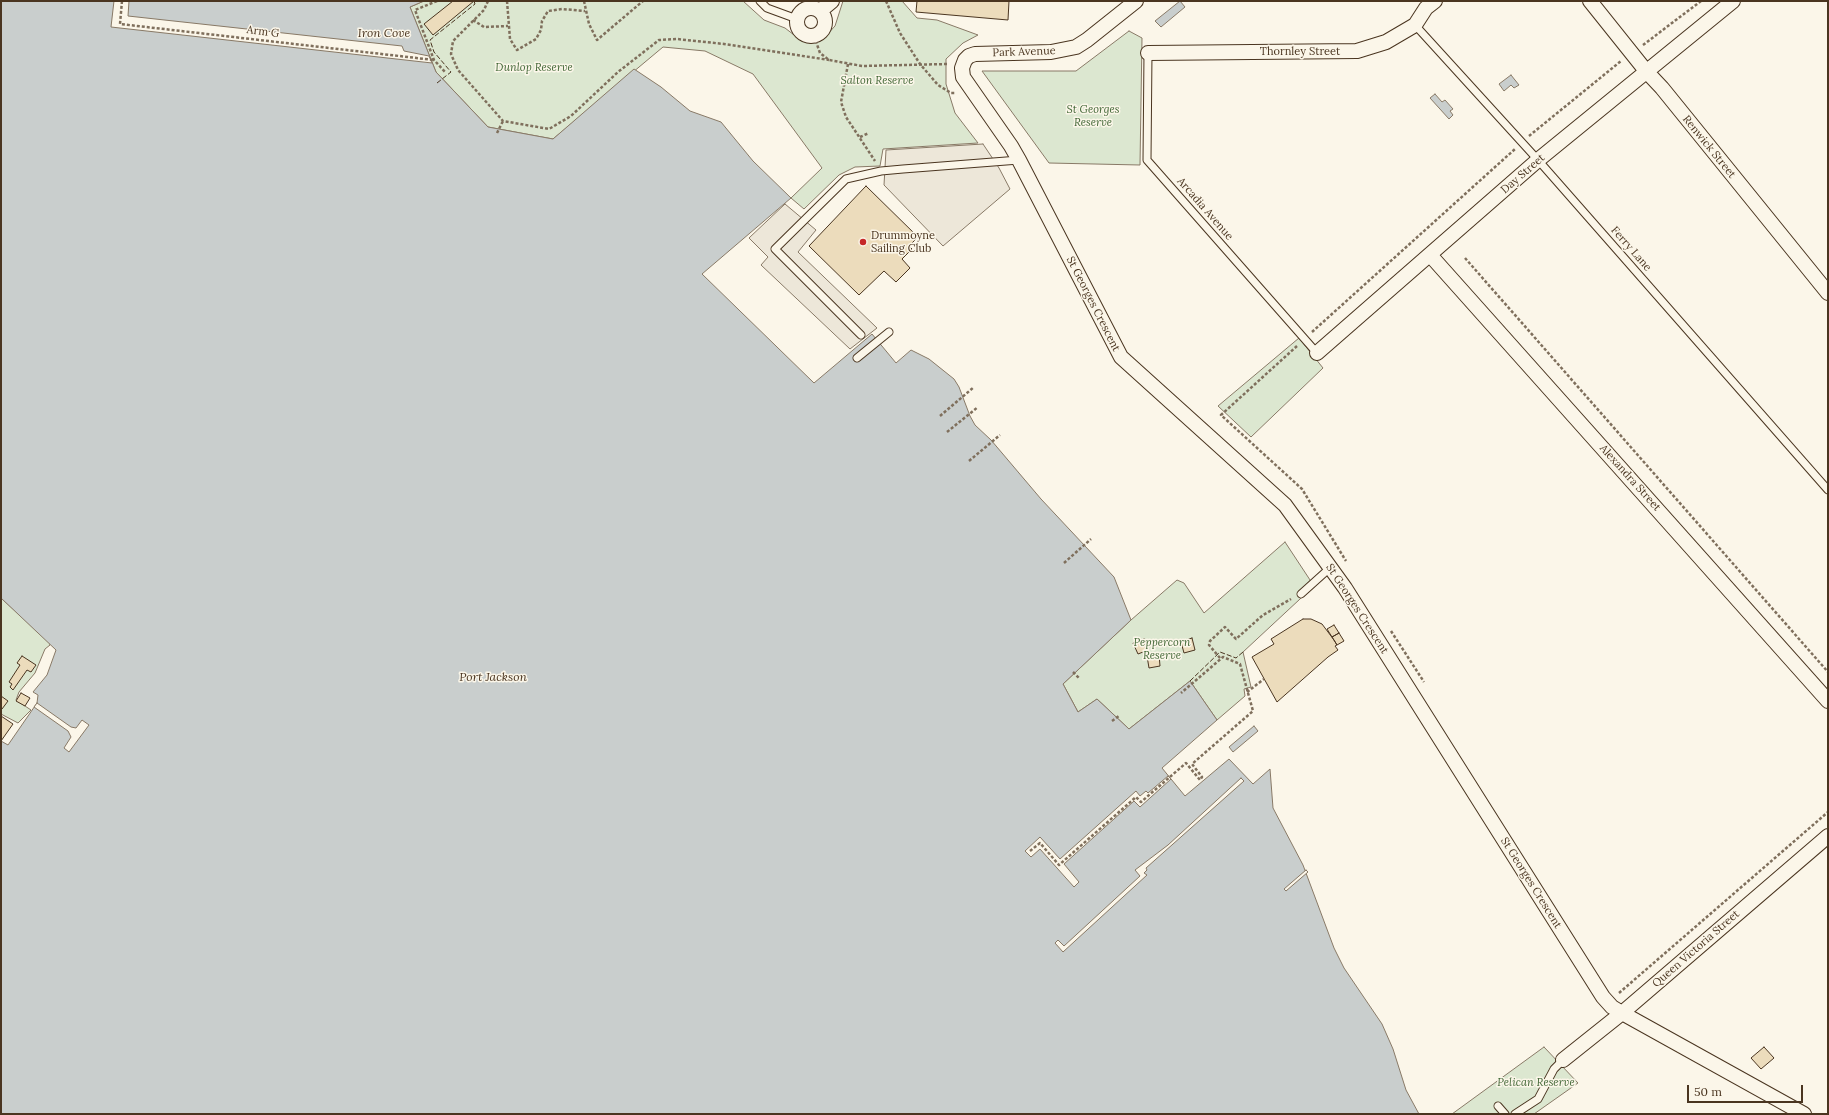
<!DOCTYPE html>
<html>
<head>
<meta charset="utf-8">
<style>
  body { margin:0 }
  #map { position:relative; width:1829px; height:1115px; overflow:hidden; background:#fbf6e9; font-family:Lora,serif }
  canvas { display:block }
  .frame { position:absolute; inset:0; border:2px solid #4a3520; pointer-events:none }
  .scale { position:absolute; left:1687px; top:1085px; width:116px; height:18px; box-sizing:border-box; border:2px solid #4a3520; border-top:0; padding-left:5px; font-size:12px; line-height:14px; white-space:nowrap; color:#4a3520; -webkit-text-stroke:3px #fbf6e9; paint-order:stroke }
</style>
</head>
<body>
<div id="map">
<canvas width="1829" height="1115"></canvas>
<div class="frame"></div>
<div class="scale">50 m</div>
</div>
<script>
const ctx = document.querySelector('canvas').getContext('2d');
ctx.lineJoin = 'round';
function paint(path, color) { ctx.fillStyle = color; ctx.fill(path, 'evenodd'); }
const shape = rows => new Path2D(rows.map(r => 'M' + r).join(''));
function stroke(path, color, width, dash) { ctx.strokeStyle = color; ctx.lineWidth = width; ctx.lineCap = dash ? 'butt' : 'round'; ctx.setLineDash(dash || []); ctx.stroke(path); }
function label(font, color, halo, rows, align = 'center') {
  ctx.font = font + ' Lora,serif'; ctx.lineWidth = 3; ctx.setLineDash([]); ctx.textBaseline = 'middle'; ctx.strokeStyle = halo; ctx.fillStyle = color; for (const [text, x, y, turn = 0] of rows) {
    ctx.save(); ctx.translate(x, y); ctx.rotate((+turn || 0) * Math.PI / 180); ctx.textAlign = isNaN(turn) ? turn : align; if (halo) ctx.strokeText(text, 0, 0); ctx.fillText(text, 0, 0); ctx.restore();
  }
}
const green = shape([
  [424,1,743,1,764,20,785,28,798,38,810,43,822,40,835,26,843,1,902,1,917,18,937,20,978,35,963,43,946,59,946,84,955,113,978,143,883,149,880,166,855,167,839,175,804,209,791,198,822,168,753,74,705,51,663,47,553,139,488,127,436,72,410,7,424,1],
  [1129,31,1142,38,1140,165,1049,163,982,71,1076,71,1129,31],
  [1299,338,1323,368,1251,437,1218,406,1299,338],
  [1285,542,1314,586,1243,652,1251,687,1244,689,1245,696,1217,720,1190,681,1129,729,1097,699,1078,712,1063,684,1131,620,1177,580,1184,583,1204,613,1285,542],
  [1,598,49,642,50,645,45,649,35,673,19,692,16,700,31,710,18,723,1,714,1,598],
  [1544,1047,1578,1083,1534,1114,1452,1114,1544,1047]
]);
const parking = shape([
  [983,144,999,168,1010,189,943,246,884,185,886,150,983,144],
  [785,204,816,230,798,252,877,328,850,349,761,265,768,257,749,238,785,204]
]);
const water = shape([
  [1,1,424,1,410,7,436,72,488,127,553,139,634,69,661,87,690,111,721,122,753,161,791,198,702,274,814,383,872,334,896,363,911,350,929,359,954,379,959,387,970,416,975,425,991,440,1041,499,1114,577,1131,620,1063,684,1078,712,1097,699,1129,729,1190,681,1217,720,1162,768,1185,796,1229,759,1253,784,1270,769,1273,808,1303,865,1334,948,1344,968,1382,1024,1393,1049,1406,1090,1419,1114,1,1114,1,741,8,745,37,703,38,695,33,692,47,675,56,650,1,598,1,1],
  [1180,1,1185,7,1161,27,1155,21,1180,1],
  [1511,75,1519,85,1514,88,1511,85,1504,91,1499,84,1511,75],
  [1435,94,1442,102,1445,100,1453,109,1450,111,1453,115,1449,119,1430,98,1435,94],
  [1254,726,1258,731,1233,752,1229,747,1254,726]
]);
const pier = shape([
  [114,1,129,1,128,16,402,46,404,51,429,56,432,63,111,27,114,1],
  [37,703,71,727,76,728,82,720,89,725,69,752,64,748,71,737,68,731,34,707,37,703],
  [1168,776,1171,779,1140,807,1134,801,1064,864,1079,882,1074,887,1040,849,1031,857,1025,851,1040,837,1060,859,1136,791,1140,796,1146,791,1148,793,1168,776],
  [1241,778,1244,781,1146,868,1147,870,1144,873,1147,875,1063,952,1055,943,1058,940,1064,946,1140,876,1135,870,1168,845,1241,778],
  [1306,870,1308,872,1286,891,1284,889,1306,870]
]);
const building = shape([
  [453,1,474,1,433,35,424,24,453,1],
  [917,1,1009,1,1008,20,916,12,917,1],
  [866,186,918,237,909,246,912,249,902,259,910,268,896,282,884,271,859,295,809,246,866,186],
  [1303,619,1311,619,1322,624,1334,640,1337,645,1335,646,1338,650,1328,657,1277,702,1252,657,1274,644,1271,639,1303,619],
  [1334,625,1339,633,1332,637,1327,629,1334,625],
  [1339,633,1344,641,1337,645,1332,637,1339,633],
  [1192,638,1195,650,1184,653,1181,642,1192,638],
  [1144,639,1148,650,1138,654,1133,643,1144,639],
  [1159,654,1160,666,1149,668,1147,656,1159,654],
  [22,656,36,665,31,672,27,670,13,690,10,687,12,684,9,682,20,665,17,663,22,656],
  [21,693,30,698,25,706,16,701,21,693],
  [1,696,8,701,2,709,1,709,1,696],
  [1,716,13,724,1,741,1,716],
  [1764,1047,1774,1058,1761,1069,1751,1058,1764,1047]
]);
const path = shape([
  [122,1,120,24,434,60],
  [437,1,415,10,434,60,446,73],
  [488,1,484,10,453,41,451,54,458,70,503,121,549,129,571,116,618,72,659,40,677,39,724,44,829,60],
  [507,1,510,39,517,50,536,39,541,30,542,21,548,11,562,9,585,11],
  [584,1,589,24,597,40,643,1],
  [886,1,900,33,920,64,938,85,951,93,956,93],
  [473,20,484,27,508,26],
  [814,36,820,53,829,60,862,66,948,64],
  [1643,45,1701,1],
  [848,64,841,102,846,117,875,161],
  [497,133,503,121],
  [1529,136,1621,61],
  [860,137,869,133],
  [1465,258,1828,672],
  [1312,332,1515,149],
  [1297,346,1221,415,1302,489,1346,561],
  [940,416,974,387],
  [947,432,978,407],
  [969,461,1000,435],
  [1064,563,1091,539],
  [1391,631,1424,682],
  [1220,658,1209,645,1210,641,1225,627,1236,639,1263,615,1291,599],
  [1073,672,1079,678],
  [1247,692,1264,679],
  [1112,721,1119,716],
  [1030,851,1040,843,1059,865,1136,797,1141,802,1186,763,1200,780,1202,777,1192,764,1253,711,1240,664,1223,657,1181,693],
  [1619,993,1828,812]
]);
const lane = shape([
  [760,1,767,8,797,19],
  [1415,25,1538,160,1828,490],
  [1148,53,1147,160,1317,353],
  [861,335,775,249,846,179,881,171,903,169,1019,160],
  [857,358,889,332],
  [1301,594,1331,567],
  [1498,1106,1505,1114],
  [1515,1114,1538,1099,1554,1069,1563,1060]
]);
const street = shape([
  [1136,1,1087,40,1076,47,1051,52,975,54,969,56,965,60,962,68,963,77,1011,146,1019,160,1121,357,1285,505,1345,588,1603,997,1612,1007,1622,1013,1804,1114],
  [1590,1,1646,71,1662,88,1828,293],
  '797 22a14 14 0 1 1 28 0a14 14 0 1 1-28 0Z',
  [820,11,832,1],
  [1148,53,1357,51,1386,42,1415,25,1426,8,1435,1],
  [1431,256,1828,701],
  [1317,353,1538,160,1733,1],
  [1563,1060,1622,1013,1828,836]
]);
const fence = shape([
  [437,83,451,72,434,52,430,40,475,4,474,1],
  [1190,681,1220,652,1236,658,1243,652]
]);
const markers = [
  [863,242,4,"#c62828"]
];
const streetNames = [
  ["Arm G",263,32,7],
  ["Park Avenue",1024,52,-2],
  ["Thornley Street",1300,52],
  ["Renwick Street",1709,147,51],
  ["Day Street",1523,174,-41],
  ["Arcadia Avenue",1205,209,49],
  ["Ferry Lane",1631,249,49],
  ["St Georges Crescent",1093,304,63],
  ["Alexandra Street",1630,478,48],
  ["St Georges Crescent",1357,609,57],
  ["St Georges Crescent",1531,883,58],
  ["Queen Victoria Street",1696,949,-41]
];
const parkNames = [
  ["Dunlop Reserve",534,68],
  ["Salton Reserve",877,81],
  ["St Georges",1093,110],
  ["Reserve",1093,123],
  ["Peppercorn",1162,643],
  ["Reserve",1162,656],
  ["Pelican Reserve",1536,1083]
];
const poiNames = [
  ["Drummoyne",871,236],
  ["Sailing Club",871,249]
];
const waterNames = [
  ["Iron Cove",384,34],
  ["Port Jackson",493,678]
];
paint(green, '#dce7d0');
stroke(green, '#887966', 1);
paint(parking, '#ede7d9');
stroke(parking, '#887966', 1);
paint(water, '#c9cecd');
stroke(water, '#887966', 1);
paint(pier, '#fbf6e9');
stroke(pier, '#887966', 1);
paint(building, '#ecdcbc');
stroke(building, '#4a3520', 1);
stroke(lane, '#4a3520', 9);
stroke(street, '#4a3520', 16);
stroke(path, '#7f6f5c', 2.5, [3, 2]);
stroke(lane, '#fbf6e9', 7);
stroke(street, '#fbf6e9', 14);
stroke(fence, '#4a3520', 1, [5, 2]);
for (const [x, y, r, color] of markers) { const dot = new Path2D(); dot.arc(x, y, r, 0, 2 * Math.PI); ctx.fillStyle = color; ctx.fill(dot); stroke(dot, '#fbf6e9', 1.5); }
label('11px', '#4a3520', '#fbf6e9', streetNames);
label('italic 11px', '#436837', '#fbf6e9', parkNames);
label('11px', '#4a3520', '#fbf6e9', poiNames, 'left');
label('italic 12px', '#4a3520', '#fbf6e9', waterNames);
</script>
</body>
</html>
